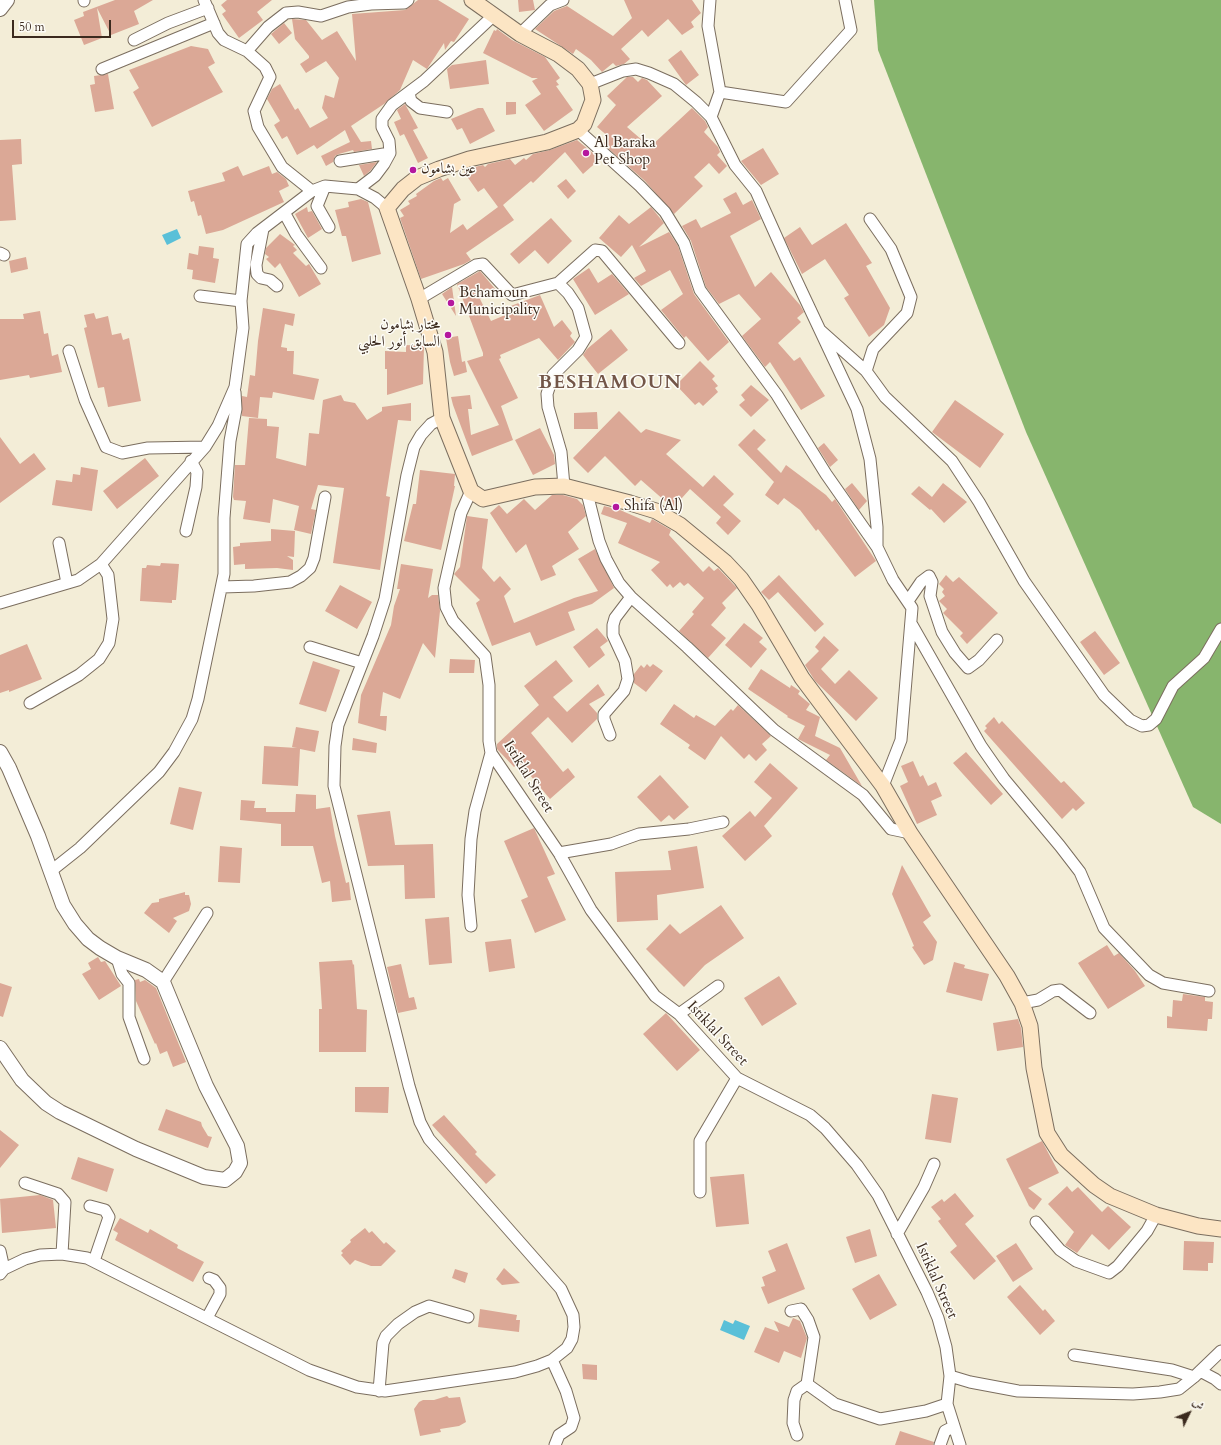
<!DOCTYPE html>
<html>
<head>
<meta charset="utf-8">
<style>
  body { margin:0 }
  #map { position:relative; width:1221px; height:1445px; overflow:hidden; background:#f3edd7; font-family:Cardo,Amiri,serif }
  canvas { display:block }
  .north { position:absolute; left:1169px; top:1393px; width:40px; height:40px; -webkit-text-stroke:3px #fdfcf7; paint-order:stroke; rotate:47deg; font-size:11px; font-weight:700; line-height:16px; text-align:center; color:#3b2a1e }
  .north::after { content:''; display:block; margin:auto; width:14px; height:18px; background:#3b2a1e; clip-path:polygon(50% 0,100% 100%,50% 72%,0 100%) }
  .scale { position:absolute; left:12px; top:20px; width:99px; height:18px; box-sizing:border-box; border:2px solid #3b2a1e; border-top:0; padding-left:5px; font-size:12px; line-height:14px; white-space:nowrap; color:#3b2a1e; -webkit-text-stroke:3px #fdfcf7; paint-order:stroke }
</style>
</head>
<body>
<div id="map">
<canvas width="1221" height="1445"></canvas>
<div class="north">ش</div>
<div class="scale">50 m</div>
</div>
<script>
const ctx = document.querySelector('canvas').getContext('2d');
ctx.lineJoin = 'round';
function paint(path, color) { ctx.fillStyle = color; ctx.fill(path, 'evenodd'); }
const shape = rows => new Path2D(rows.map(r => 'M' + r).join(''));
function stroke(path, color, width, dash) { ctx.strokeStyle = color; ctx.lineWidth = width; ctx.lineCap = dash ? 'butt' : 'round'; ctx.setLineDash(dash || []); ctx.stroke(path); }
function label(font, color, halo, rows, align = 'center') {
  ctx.font = font + ' Cardo,Amiri,serif'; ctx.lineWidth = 3; ctx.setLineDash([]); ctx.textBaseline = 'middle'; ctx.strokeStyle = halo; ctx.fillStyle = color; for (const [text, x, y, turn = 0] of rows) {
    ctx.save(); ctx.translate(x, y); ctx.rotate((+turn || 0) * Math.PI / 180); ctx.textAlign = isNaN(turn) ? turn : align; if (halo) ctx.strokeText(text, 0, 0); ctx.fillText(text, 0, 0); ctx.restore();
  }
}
const forest = shape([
  [874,0,1221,0,1221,824,1193,807,1026,432,878,50]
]);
const water = shape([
  [177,229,181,238,167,245,162,235],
  [724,1320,733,1324,735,1320,750,1326,744,1340,720,1330]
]);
const building = shape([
  [115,0,153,0,134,11,139,24,111,35,97,8,102,38,84,45,74,20,84,16,83,12],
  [227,0,272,0,257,12,263,20,239,38,222,14,226,11,221,5],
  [418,0,438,0,469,19,454,42,451,41,445,50,444,43,427,69,413,60,400,90,384,104,351,126,361,142,371,141,372,149,354,152,353,150,339,154,335,156,333,162,326,166,321,156,350,142,345,130,317,149,314,145,297,155,287,136,282,139,274,125,280,121,267,99,272,89,280,84,295,110,298,108,310,128,328,118,322,108,325,95,334,98,339,78,326,61,306,73,300,64,309,58,309,56,295,39,292,19,306,20,322,40,337,31,356,61,352,14,405,10],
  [518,0,533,0,535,10,519,12],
  [624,0,692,0,701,13,691,22,694,27,682,35,668,19,648,37,642,30,621,49,630,59,624,64,616,66,613,63,602,72,591,60,576,49,573,54,535,29,554,11,567,6,613,36,632,18],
  [284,23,292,33,279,44,271,34],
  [497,29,512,40,545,57,560,78,556,81,559,85,556,86,573,110,544,131,525,105,541,94,532,81,538,78,532,78,483,53,494,30,496,31],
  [191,46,208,49,215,63,208,67,223,92,152,127,133,92,139,88,129,70],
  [681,50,699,75,686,85,668,60],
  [486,60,489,84,450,89,447,69,452,65],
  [108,74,114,109,95,112,90,85,95,84,94,76],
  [627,77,633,77,638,82,642,78,647,80,662,96,627,127,650,147,692,108,705,121,708,127,704,132,718,147,720,152,717,155,727,166,719,174,709,163,694,177,703,186,674,214,645,181,603,144,609,137,597,127,616,105,607,96],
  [506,102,516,102,516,114,506,115],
  [405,104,418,128,413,130,428,158,418,163,404,134,400,136,394,122,401,119,397,110],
  [478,108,483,108,495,131,470,144,462,128,457,130,451,119],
  [21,139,22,164,12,165,16,220,0,221,0,140],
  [577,140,600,159,583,174,565,152,533,183,531,181,503,205,514,220,466,253,471,260,464,264,421,279,400,218,404,216,400,210,410,204,408,201,417,196,416,194,434,181,441,178,443,181,448,178,461,200,454,204,450,233,463,224,467,230,498,207,484,188,478,192,464,172,471,168,483,165,485,167,488,164,510,159,515,165,524,158,526,160,533,154,550,150],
  [763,148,779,174,761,185,741,161],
  [377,162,370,171,364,176,359,165],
  [238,166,243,176,269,166,272,174,277,172,286,179,289,186,279,191,284,202,223,230,206,234,201,215,198,216,194,201,191,202,188,191,225,181,222,173],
  [566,179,576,191,568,199,557,186],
  [736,192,743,205,752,200,761,219,730,236,755,287,771,272,800,305,804,312,797,318,801,322,778,343,794,361,800,357,825,396,801,410,770,362,765,367,742,336,761,319,739,294,719,304,706,287,691,241,682,226,696,219,701,228,731,213,723,199],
  [361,199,368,202,381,254,352,262,346,236,342,236,335,210,349,207,348,202],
  [307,207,308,212,312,211,322,229,308,238,295,214],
  [651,207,664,223,639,247,669,232,678,246,694,294,729,342,708,361,686,336,684,338,661,310,683,294,670,270,641,286,634,278,646,271,632,245,621,257,599,238,619,215,629,224],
  [551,218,572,241,548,264,535,250,519,264,510,254],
  [846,223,872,263,866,266,890,308,884,325,869,337,844,298,849,295,825,259,802,274,784,238,800,227,812,245],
  [280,234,295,245,293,246,297,250,293,253,306,266,309,264,321,284,299,297,280,263,275,268,266,259,269,257,265,254,266,248],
  [199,246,214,248,213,258,219,259,215,283,192,279,193,270,187,269,189,253,198,255],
  [26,257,28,269,11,273,9,261],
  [589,268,598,283,612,274,629,294,595,315,573,279],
  [480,271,496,290,480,299,491,321,510,313,508,307,540,295,554,327,562,320,572,333,570,336,575,342,558,360,539,338,500,355,501,358,499,359,518,398,501,406,513,440,472,456,453,405,451,397,470,395,472,409,468,409,471,435,499,425,467,361,483,356,483,353,457,284],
  [452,287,456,316,442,294],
  [263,308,295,314,293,326,285,324,281,347,287,348,287,351,294,351,293,374,319,379,314,400,273,392,272,398,260,397,258,418,242,416,242,396,247,397,250,375,255,376,258,341],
  [40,311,44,334,48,333,52,356,58,354,62,372,30,378,29,375,0,380,0,319,24,319,23,314],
  [94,313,96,319,108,316,112,335,121,333,123,340,129,338,141,401,108,407,104,387,98,388,84,328,87,327,84,315],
  [611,329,628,350,598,374,583,355,587,349],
  [458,336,462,362,465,361,467,372,454,376,450,362,446,338],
  [406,345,424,346,423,384,387,395,387,369,385,369,385,351,406,352],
  [700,361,715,376,712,379,718,386,715,388,718,392,703,406,699,402,695,405,676,385],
  [751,385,769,400,751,417,739,405,745,400,741,395],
  [341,395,344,401,355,403,367,420,382,411,382,407,411,403,411,421,398,420,386,496,390,497,380,570,333,563,344,488,318,485,311,509,316,510,311,534,294,530,299,506,273,499,270,523,243,519,246,501,234,500,233,497,235,465,245,465,249,418,267,419,267,426,279,427,276,458,306,466,309,433,319,434,323,400],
  [955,400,1004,434,980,468,932,432],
  [619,411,641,433,646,429,681,440,666,454,703,487,714,475,734,494,723,505,741,521,728,535,716,523,721,517,690,489,673,508,641,480,635,486,605,456,588,473,573,458],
  [597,412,598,429,574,429,574,413],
  [540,428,554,455,555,464,533,475,515,440],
  [754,429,766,440,757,449,781,473,786,465,826,495,832,502,835,499,876,561,855,577,818,529,816,531,800,510,784,498,778,505,765,495,774,482,738,445],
  [0,437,20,464,34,453,46,469,0,503],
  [824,443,838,460,830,467,818,448],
  [145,458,159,476,117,509,103,491],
  [81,467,98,470,92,511,52,505,56,480,72,482,73,474,80,475],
  [420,470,455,474,454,486,455,486,441,550,404,541,413,504,416,504],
  [852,483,867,501,859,510,845,489],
  [943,483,967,502,944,523,931,509,930,510,911,494,919,486,932,497],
  [552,495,563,495,577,499,583,505,586,516,568,532,579,549,552,566,556,575,541,581,526,544,516,553,490,513,499,505,507,514,524,499,535,510],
  [604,506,620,510,650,523,652,519,671,530,669,535,703,572,709,566,714,571,718,568,737,588,722,603,726,608,711,625,726,638,708,658,679,631,694,614,692,612,704,598,688,583,684,586,680,582,673,588,670,584,667,587,651,570,660,562,618,543,627,523,601,514],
  [467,516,488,519,482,568,494,582,500,576,511,589,504,596,514,623,574,598,598,591,578,559,595,549,614,588,592,604,568,612,575,630,536,646,530,632,492,646,476,603,480,600,454,574,460,567],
  [271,529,295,531,294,557,287,556,293,560,293,570,277,568,245,569,245,564,234,565,233,547,240,546,240,543,271,541],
  [161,563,179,564,176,600,172,600,172,603,140,601,142,568,146,568,147,565,160,566],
  [401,564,433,569,428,598,432,595,438,595,440,611,435,658,423,643,400,699,383,692,380,716,387,716,386,731,358,723,361,695,391,625,394,606,400,589,397,589],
  [779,575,824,624,815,632,778,592,769,600,761,592],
  [946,575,953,582,959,577,998,613,967,644,960,636,963,633,943,613,947,609,939,601,945,596,942,592,944,589,939,584],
  [340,585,372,602,357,629,325,611],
  [744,623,763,638,759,642,767,649,751,668,725,645],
  [597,628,608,641,600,647,605,655,589,668,573,647],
  [1095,631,1120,663,1104,675,1080,642],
  [824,636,839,650,821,669,835,684,849,670,878,698,856,721,815,681,805,665,819,651,815,647],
  [27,644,42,679,9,692,9,690,0,693,0,655],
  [450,659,475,660,474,673,449,673],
  [556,660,573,681,553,697,567,712,598,684,605,695,589,704,597,713,597,719,572,743,548,717,531,733,563,772,568,768,575,777,550,799,519,762,514,767,497,749,497,744,539,705,524,686],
  [313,661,340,670,326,712,299,704],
  [647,664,650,667,653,664,663,671,646,692,634,683,634,674,641,665,644,668],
  [761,669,790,688,791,685,800,691,798,694,810,704,806,710,820,717,815,736,840,748,862,786,826,760,830,755,798,739,805,726,787,717,788,716,748,689],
  [674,704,694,718,696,715,715,726,731,709,733,711,738,705,771,736,762,744,767,750,756,761,749,754,744,759,721,736,705,760,688,748,690,745,660,724],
  [994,717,999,724,1002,721,1061,783,1064,781,1085,803,1076,811,1073,808,1062,819,984,731,987,728,985,726],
  [296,727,319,731,315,752,300,749,298,786,262,784,264,746,297,748,292,747],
  [353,738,377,743,376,753,352,750],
  [966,752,1003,794,991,805,953,763],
  [913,761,920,777,923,775,928,786,936,782,942,796,931,801,937,815,917,824,900,786,908,782,901,766],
  [770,763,798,788,764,826,772,836,745,861,722,836,750,811,755,817,772,798,754,782],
  [660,775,689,807,674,820,669,815,661,822,637,797],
  [179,787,202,792,193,830,170,824],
  [296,794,316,795,316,809,330,807,335,836,346,883,349,882,351,900,332,902,330,881,322,883,313,846,281,846,281,824,240,820,241,800,255,801,254,808,266,808,266,812,295,812],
  [390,811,395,845,433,844,435,898,405,899,404,865,368,866,357,815],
  [534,828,555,874,547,877,566,920,535,933,521,900,528,897,504,841],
  [220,846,242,848,240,883,218,882],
  [697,846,704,888,657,895,658,920,617,922,615,872,671,870,668,851],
  [902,865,931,916,923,922,937,942,933,960,924,965,912,947,914,946,892,894],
  [185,892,185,895,189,895,191,904,189,911,173,918,177,921,169,933,144,913,152,903,159,902,159,899],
  [721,905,744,938,705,965,684,987,646,949,670,924,680,934],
  [449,917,452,963,429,965,425,919],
  [511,939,515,968,489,972,485,942],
  [1107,945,1114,956,1119,953,1135,971,1145,986,1108,1009,1078,963],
  [98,957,101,962,105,961,121,986,99,1000,82,974,91,969,88,963],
  [352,960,353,965,354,964,357,1009,367,1010,366,1052,319,1052,319,1009,322,1009,319,962],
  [954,962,965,965,964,968,989,974,982,1001,946,992],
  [401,964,409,998,414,997,417,1009,398,1013,387,967],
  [779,976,797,1004,762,1026,744,998],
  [139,979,140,982,145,980,156,988,186,1062,173,1067,167,1051,160,1054,156,1043,155,1044,136,1001,135,980],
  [0,983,12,987,3,1017,0,1016],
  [1183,994,1205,997,1205,1001,1213,1002,1212,1019,1208,1019,1207,1031,1167,1028,1167,1016,1172,1017,1173,1000,1182,1001],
  [666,1013,700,1050,677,1071,643,1034],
  [1018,1019,1021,1028,1023,1047,997,1051,993,1023],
  [355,1087,389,1087,388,1113,355,1112],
  [932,1094,958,1098,951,1143,925,1139],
  [166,1109,201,1122,202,1126,208,1136,212,1137,208,1148,158,1130],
  [444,1115,477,1152,475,1154,496,1175,486,1184,432,1125],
  [0,1130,19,1145,0,1168],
  [1042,1141,1059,1173,1028,1188,1042,1199,1034,1210,1029,1206,1006,1159],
  [78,1157,114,1169,107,1192,71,1179],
  [744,1174,749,1224,716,1227,710,1177],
  [1067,1186,1072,1192,1078,1187,1102,1212,1108,1206,1131,1227,1109,1250,1092,1234,1077,1253,1065,1245,1074,1232,1048,1204],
  [955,1193,974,1216,965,1224,996,1261,974,1280,950,1252,957,1246,938,1221,941,1219,931,1207,942,1199,944,1202],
  [40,1195,53,1200,56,1228,2,1233,0,1199],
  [120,1218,148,1233,150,1229,178,1245,177,1248,204,1262,193,1282,115,1240,118,1233,113,1230],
  [365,1228,369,1233,372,1231,384,1244,386,1242,396,1251,381,1266,371,1266,355,1260,350,1265,341,1255,343,1253,341,1251,351,1242,350,1240],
  [870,1229,877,1256,855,1263,846,1237],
  [1184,1241,1214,1242,1213,1263,1208,1263,1208,1271,1183,1270],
  [787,1243,805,1289,768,1304,761,1287,765,1286,762,1277,776,1271,768,1251],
  [1016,1243,1033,1269,1013,1282,996,1256],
  [504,1268,520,1283,502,1285,496,1279],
  [455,1269,468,1273,465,1283,452,1278],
  [879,1274,897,1305,870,1320,852,1289],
  [1020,1285,1043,1311,1045,1309,1055,1321,1040,1335,1007,1297],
  [480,1309,517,1315,516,1320,520,1320,519,1332,478,1327],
  [793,1318,800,1321,807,1338,801,1358,784,1351,779,1363,754,1352,765,1327,779,1332,774,1321,789,1327],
  [582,1364,597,1365,597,1380,583,1379],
  [447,1396,449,1398,460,1397,466,1422,459,1426,440,1429,441,1432,420,1436,414,1409,419,1402,423,1400,434,1400],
  [900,1431,934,1442,933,1445,895,1445]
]);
const minor = shape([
  [204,0,218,33,224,40,247,51],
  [710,0,708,26,720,92,711,117],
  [84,1,84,0],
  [520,34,550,5,563,0],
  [134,40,168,23,208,8],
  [102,69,214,23],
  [590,84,623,71,636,69,649,73,674,84,696,102,711,117,735,165,756,191,786,258,857,409,870,459,877,527,877,547],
  [720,92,786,102,851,30,845,0],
  [409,93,411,101,420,108,447,112],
  [578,130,640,186,665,212,684,243,700,290,777,395,826,474,877,547,893,580,912,608,901,740,883,786],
  [340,161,390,153],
  [325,186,317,206,329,227],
  [358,189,375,176,384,164,390,153,389,141,382,127,382,119,392,105,424,81,493,16],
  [312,191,282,167,258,127,254,111,270,77,265,67,247,51,268,27,286,13,298,12,321,16,348,7,371,4,404,3,408,0],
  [285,214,296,234,321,268],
  [263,229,256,265,257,274,261,278,270,280,277,286],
  [0,253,4,255],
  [558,283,595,250,602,251,679,343],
  [200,296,241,301],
  [419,299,476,265,483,264,512,295,558,283,568,293,578,308,586,337,578,350,553,375,547,394,548,407,561,452,564,486],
  [820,330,866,371,885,397,952,461,979,502,1024,581,1104,695,1130,720,1142,726,1149,725,1156,719,1173,686,1204,658,1221,629],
  [69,351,85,400,106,447,122,453,148,448,205,447],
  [866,371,873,349,907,313,911,297,891,249,870,219],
  [471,491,461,513,444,588,446,607,453,621,485,656,489,685,489,741,491,753,559,853,591,910,655,996,679,1014,737,1078,810,1115,825,1128,857,1165,878,1195,927,1292,938,1318,946,1347,950,1376,970,1382,1018,1391,1133,1394,1160,1392,1179,1389,1194,1377,1221,1351],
  [587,493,599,541,606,559,619,583,631,597,687,647,774,730,863,795,891,829,910,833],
  [186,531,196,487,197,472,191,461],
  [59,543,67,583],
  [222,587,254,586,290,582,301,576,310,568,314,558,325,497],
  [908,601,921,582,929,576,932,582,930,596,942,632,955,653,968,668,979,660,997,640],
  [0,603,78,580,101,564,205,447,218,426,235,387,243,328,241,301,247,244,257,233,312,191,325,186,358,189,375,198,387,208],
  [912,625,981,746,1004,779,1060,846,1080,872,1104,928,1149,975,1163,983,1209,991],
  [310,647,362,663],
  [30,703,79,675,99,659,109,643,113,619,108,575,101,564],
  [610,735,604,719,604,714,624,691,628,679,625,661,613,635,613,625,615,618,631,597],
  [559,853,611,844,639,834,689,829,723,822],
  [51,871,80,848,159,772,174,752,192,719,198,699,224,574,224,518,230,441,236,409,235,392],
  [471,926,468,895,471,839,475,811,491,753],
  [117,958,122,974,129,983,129,1017,144,1059],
  [163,982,207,913],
  [1022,1003,1038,1000,1053,991,1060,990,1090,1013],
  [679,1014,718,986],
  [25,1183,58,1194,65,1202,62,1254],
  [700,1192,700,1141,737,1078],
  [90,1206,105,1210,109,1217,94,1261],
  [1036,1222,1060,1250,1076,1261,1109,1273,1118,1266,1147,1231,1156,1215],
  [897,1234,924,1187,934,1164],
  [0,1251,4,1269],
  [0,1274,4,1269,25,1259,40,1255,62,1254,87,1258,309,1370,357,1387,385,1391,515,1372,537,1366,552,1360,567,1348,572,1339,574,1327,573,1315,561,1289,429,1139,420,1122,409,1086,334,786,335,746,338,725,373,636,385,599,407,475,414,447,421,435,431,424,442,418],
  [791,1311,801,1309,808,1320,814,1337,807,1384,835,1404,880,1419,926,1411,947,1404],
  [207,1318,220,1294,220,1288,214,1280,209,1278],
  [1074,1355,1172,1370,1194,1377],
  [552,1360,566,1391,574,1418,571,1427,559,1435,555,1445],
  [1200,1371,1215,1379,1221,1384],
  [950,1376,947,1404,960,1445],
  [379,1391,383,1343,386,1336,398,1324,415,1312,429,1306,468,1317],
  [797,1435,793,1423,794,1400,797,1391,807,1384],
  [940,1445,945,1431,953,1427]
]);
const tertiary = shape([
  [0,9,7,0],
  [0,752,9,768,38,836,63,905,75,924,88,939,100,948,117,958,146,970,163,982,206,1086,237,1146,240,1163,235,1172,225,1180,204,1177,136,1149,60,1112,46,1103,22,1080,0,1048]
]);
const secondary = shape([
  [472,0,520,34,558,54,578,69,590,84,593,100,584,124,578,130,547,142,469,159,439,169,417,178,403,189,387,208,419,299,435,352,442,418,471,491,483,499,535,487,564,486,630,503,656,511,680,525,725,562,741,579,759,605,802,678,883,786,910,833,1007,976,1022,1003,1030,1026,1034,1068,1047,1133,1061,1155,1094,1185,1110,1196,1156,1215,1198,1226,1221,1229]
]);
const markers = [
  [586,153,4,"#b5179e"],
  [413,170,4,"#b5179e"],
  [451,303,4,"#b5179e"],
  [448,335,4,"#b5179e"],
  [616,507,4,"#b5179e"]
];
const poiNames = [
  ["Al Baraka",594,144],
  ["Pet Shop",594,161],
  ["عين بشامون",421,170],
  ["Bchamoun",459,294],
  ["Municipality",459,311],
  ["مختار بشامون",440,326,"right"],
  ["السابق أنور الحلبي",440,343,"right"],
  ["Shifa (Al)",624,507]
];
const streetNames = [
  ["Istiklal Street",528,777,58],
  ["Istiklal Street",717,1034,47],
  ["Istiklal Street",936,1281,66]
];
const districtNames = [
  ["BESHAMOUN",610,384]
];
paint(forest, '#87b56d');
paint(water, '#5ac0d8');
paint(building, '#dba896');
stroke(minor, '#7b6e5f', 13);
stroke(tertiary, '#7b6e5f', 16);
stroke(secondary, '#7b6e5f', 17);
stroke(minor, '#fff', 11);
stroke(tertiary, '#fff', 14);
stroke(secondary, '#fce5c4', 15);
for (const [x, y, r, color] of markers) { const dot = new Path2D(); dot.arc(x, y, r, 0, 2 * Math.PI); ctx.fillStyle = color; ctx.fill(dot); stroke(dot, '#fdfcf7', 1.5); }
label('15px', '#3b2a1e', '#fdfcf7', poiNames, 'left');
label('15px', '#3b2a1e', '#fdfcf7', streetNames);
ctx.letterSpacing = '1px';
label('bold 19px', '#735648', '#fdfcf7', districtNames);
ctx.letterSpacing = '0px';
</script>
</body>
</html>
